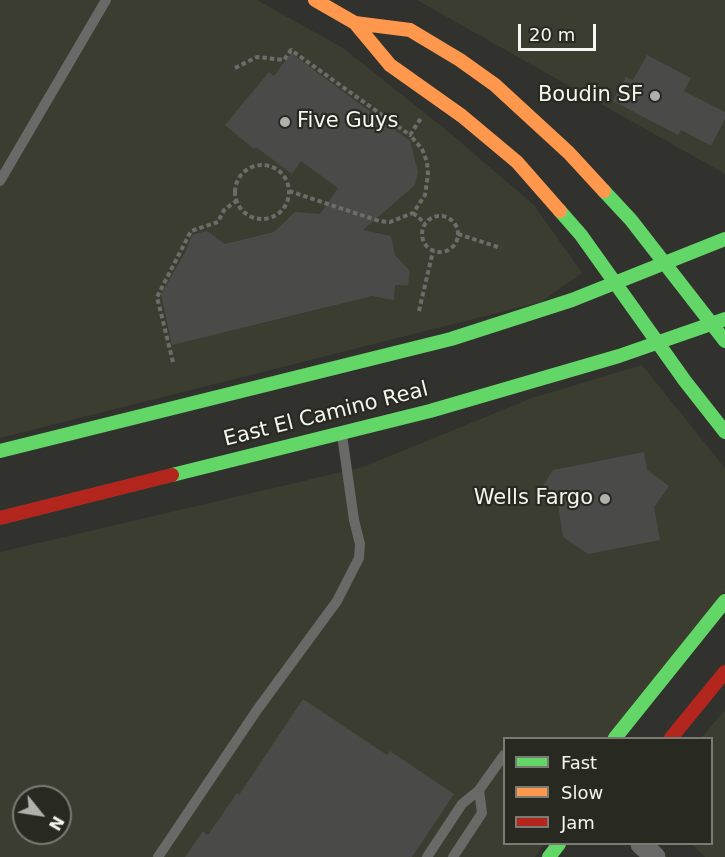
<!DOCTYPE html>
<html>
<head>
<meta charset="utf-8">
<style>
  body { margin:0 }
  #map { position:relative; width:725px; height:857px; overflow:hidden; background:#31322e; font-family:"DejaVu Sans",sans-serif }
  canvas { display:block }
  .legend { position:absolute; left:503px; top:737px; width:210px; height:108px; box-sizing:border-box; background:#282a22; border:2px solid #7a7c74; margin:0; padding:8px 10px; list-style:none; font-size:18px; color:#f4f6f0 }
  .legend li { display:flex; align-items:center; gap:12px; height:30px }
  .legend b { width:30px; border:2px solid #7a7c74 }
  .north { position:absolute; left:12px; top:785px; width:60px; height:60px; box-sizing:border-box; background:#282a22; border:2px solid #7a7c74; border-radius:50%; rotate:120deg; font-size:16px; font-weight:700; line-height:24px; text-align:center; color:#f4f6f0 }
  .north::after { content:''; display:block; margin:auto; width:21px; height:27px; background:#b0b1ac; clip-path:polygon(50% 0,100% 100%,50% 72%,0 100%) }
  .scale { position:absolute; left:518px; top:24px; width:78px; height:27px; box-sizing:border-box; border:3px solid #f4f6f0; border-top:0; padding-left:8px; font-size:18px; line-height:21px; white-space:nowrap; color:#f4f6f0; -webkit-text-stroke:4px #282a22; paint-order:stroke }
</style>
</head>
<body>
<div id="map">
<canvas width="725" height="857"></canvas>
<ul class="legend">
<li><b style="height:8px;background:#63d668"></b>Fast</li>
<li><b style="height:8px;background:#ff974d"></b>Slow</li>
<li><b style="height:8px;background:#b3261e"></b>Jam</li>
</ul>
<div class="north">N</div>
<div class="scale">20 m</div>
</div>
<script>
const ctx = document.querySelector('canvas').getContext('2d');
ctx.lineJoin = 'round';
function paint(path, color) { ctx.fillStyle = color; ctx.fill(path, 'evenodd'); }
const shape = rows => new Path2D(rows.map(r => 'M' + r).join(''));
function stroke(path, color, width, dash) { ctx.strokeStyle = color; ctx.lineWidth = width; ctx.lineCap = dash ? 'butt' : 'round'; ctx.setLineDash(dash || []); ctx.stroke(path); }
function label(font, color, halo, rows, align = 'center') {
  ctx.font = font + ' "DejaVu Sans",sans-serif'; ctx.lineWidth = 4.5; ctx.setLineDash([]); ctx.textBaseline = 'middle'; ctx.strokeStyle = halo; ctx.fillStyle = color; for (const [text, x, y, turn = 0] of rows) {
    ctx.save(); ctx.translate(x, y); ctx.rotate((+turn || 0) * Math.PI / 180); ctx.textAlign = isNaN(turn) ? turn : align; if (halo) ctx.strokeText(text, 0, 0); ctx.fillText(text, 0, 0); ctx.restore();
  }
}
const built = shape([
  [0,0,257,0,343,48,445,129,534,205,582,273,541,302,0,438],
  [417,0,725,0,725,174],
  [642,365,725,468,725,591,618,738,504,738,504,844,544,844,535,857,0,857,0,552,363,467,532,398],
  [24,797,60,797,60,833,24,833],
  [725,710,725,857,705,857,692,844,712,844,712,738,701,738]
]);
const building = shape([
  [291,53,410,141,418,172,415,185,363,230,391,236,395,255,410,271,408,285,395,285,394,300,372,296,172,345,161,294,186,251,192,235,207,231,225,244,274,232,295,212,320,214,338,188,301,161,292,174,256,147,254,149,225,125,269,72,274,76],
  [647,55,691,78,684,91,725,112,725,119,711,146,681,130,678,135,613,101,626,77,633,80],
  [644,452,647,470,669,486,654,507,660,540,588,554,563,537,558,504,539,492,553,470],
  [303,699,387,755,390,751,454,794,412,857,185,857,203,831,208,835,237,793,239,795]
]);
const path = shape([
  [235,68,257,57,284,60,291,50,410,135,421,118],
  '235 192a27 27 0 1 1 54 0a27 27 0 1 1-54 0Z',
  [289,191,379,221,390,222,413,213,425,195,428,174,427,162,422,149,410,135],
  [413,213,425,223],
  '422 234a18 18 0 1 1 36 0a18 18 0 1 1-36 0Z',
  [458,234,501,248],
  [419,311,433,251],
  [173,362,157,297,191,231,218,222,224,210,236,201]
]);
const lane = shape([
  [0,181,106,0],
  [158,857,257,710,337,601,359,558,360,544,354,520,342,435],
  [427,857,462,804,479,790,504,755],
  [453,857,482,813,479,790]
]);
const street = shape([
  [641,844,655,857]
]);
const fast = shape([
  [604,191,631,220,725,341],
  [560,211,581,235,685,381,725,432],
  [0,451,451,339,572,300,725,239],
  [172,475,430,411,619,356,725,319],
  [615,738,725,601],
  [549,857,559,844]
]);
const slow = shape([
  [315,0,355,23,390,65,462,116,517,162,560,211],
  [355,23,410,30,460,60,495,85,569,153,604,191]
]);
const jam = shape([
  [0,518,172,475],
  [671,738,725,672]
]);
const markers = [
  [655,96,6,"#b0b1ac"],
  [285,122,6,"#b0b1ac"],
  [605,499,6,"#b0b1ac"]
];
const poiNames = [
  ["Boudin SF",643,96],
  ["Five Guys",297,122,"left"],
  ["Wells Fargo",593,499]
];
const streetNames = [
  ["East El Camino Real",326,415,-14]
];
paint(built, '#3a3d30');
paint(building, '#4a4b49');
stroke(path, '#6c6c6a', 4, [4.5, 3]);
stroke(lane, '#696968', 10);
stroke(street, '#696968', 21);
stroke(fast, '#63d668', 14);
stroke(slow, '#ff974d', 14);
stroke(jam, '#b3261e', 14);
for (const [x, y, r, color] of markers) { const dot = new Path2D(); dot.arc(x, y, r, 0, 2 * Math.PI); ctx.fillStyle = color; ctx.fill(dot); stroke(dot, '#282a22', 2); }
label('21px', '#f4f6f0', '#282a22', poiNames, 'right');
label('21px', '#f4f6f0', '#282a22', streetNames);
</script>
</body>
</html>
